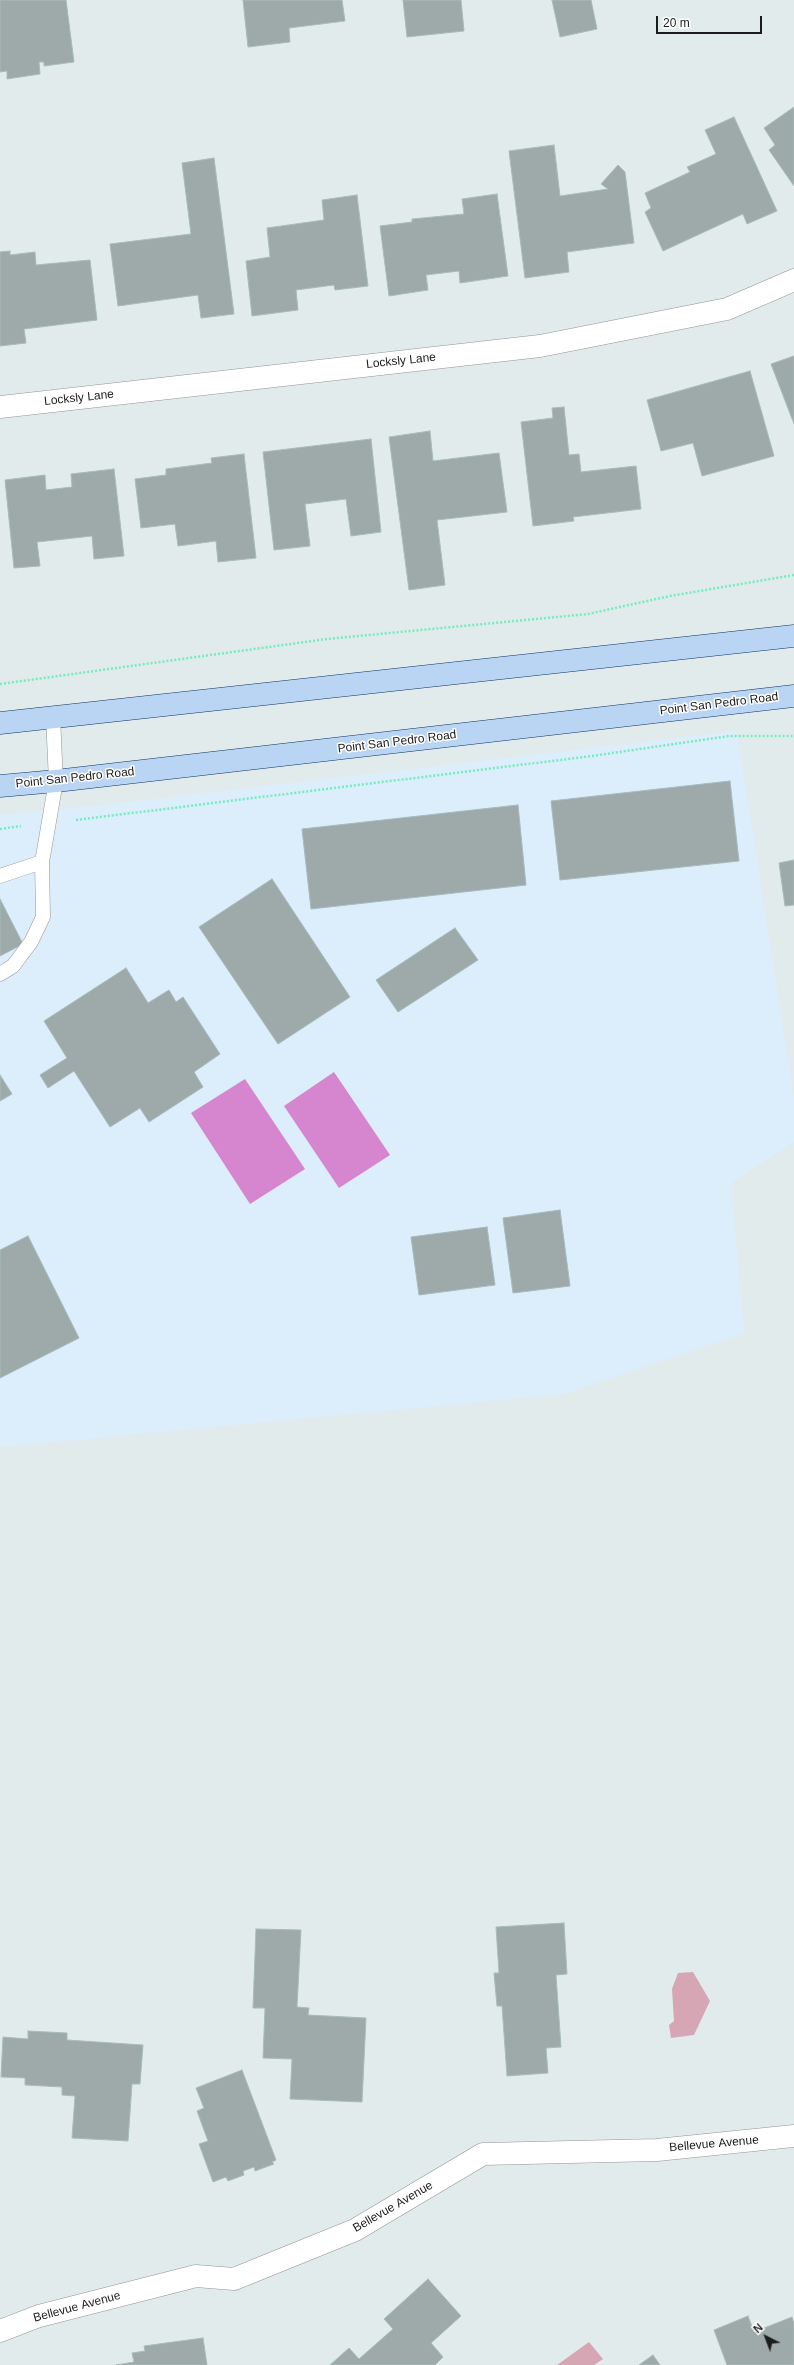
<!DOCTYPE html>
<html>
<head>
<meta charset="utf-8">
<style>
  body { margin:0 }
  #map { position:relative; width:794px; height:2365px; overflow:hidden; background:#e2ebec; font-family:Arial,sans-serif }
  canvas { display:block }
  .north { position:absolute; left:746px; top:2317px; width:40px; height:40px; -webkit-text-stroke:3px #fff; paint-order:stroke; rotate:318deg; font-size:11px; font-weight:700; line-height:16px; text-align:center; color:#1c1c1c }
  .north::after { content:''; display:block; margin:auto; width:14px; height:18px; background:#1c1c1c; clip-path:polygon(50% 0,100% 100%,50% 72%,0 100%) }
  .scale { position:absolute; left:656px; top:16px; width:106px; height:18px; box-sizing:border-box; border:2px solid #1c1c1c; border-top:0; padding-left:5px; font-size:12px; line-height:14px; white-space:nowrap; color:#1c1c1c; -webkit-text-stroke:3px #fff; paint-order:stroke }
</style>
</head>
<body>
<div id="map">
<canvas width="794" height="2365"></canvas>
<div class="north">N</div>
<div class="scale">20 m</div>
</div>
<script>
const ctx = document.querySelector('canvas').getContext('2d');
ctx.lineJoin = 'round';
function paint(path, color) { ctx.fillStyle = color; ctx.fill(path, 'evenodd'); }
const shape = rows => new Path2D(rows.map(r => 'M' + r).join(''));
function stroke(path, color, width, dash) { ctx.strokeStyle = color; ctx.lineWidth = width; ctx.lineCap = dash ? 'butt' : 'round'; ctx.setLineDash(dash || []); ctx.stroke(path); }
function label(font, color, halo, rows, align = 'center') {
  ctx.font = font + ' Arial,sans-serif'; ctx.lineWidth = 3; ctx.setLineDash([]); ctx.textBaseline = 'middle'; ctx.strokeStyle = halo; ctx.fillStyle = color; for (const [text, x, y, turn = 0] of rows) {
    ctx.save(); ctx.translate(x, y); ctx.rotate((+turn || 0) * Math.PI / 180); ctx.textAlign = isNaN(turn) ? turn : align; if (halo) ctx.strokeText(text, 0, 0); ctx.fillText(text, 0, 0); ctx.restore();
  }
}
const education = shape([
  [737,731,794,1099,794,1142,731,1183,744,1333,564,1394,0,1447,0,815,103,805]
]);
const pitch = shape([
  [334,1072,390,1155,339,1188,284,1106],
  [245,1079,305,1169,250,1204,191,1113]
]);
const water = shape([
  [693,1972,710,2001,694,2035,671,2038,669,2025,674,2021,672,1989,678,1973],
  [589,2342,603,2359,594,2365,557,2365]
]);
const building = shape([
  [0,0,66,0,74,62,44,66,44,62,39,62,40,74,7,79,7,71,0,72,0,0],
  [243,0,342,0,345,21,289,28,290,42,248,47,243,0],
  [403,0,461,0,464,31,407,37,403,0],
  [552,0,591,0,597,29,560,37,552,0],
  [794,107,794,186,769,150,775,145,764,128,794,107],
  [734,117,777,211,747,224,743,214,663,251,645,212,651,208,645,193,690,172,687,167,716,154,705,130,734,117],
  [554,145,560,196,608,189,601,184,618,165,625,172,634,243,567,252,569,272,525,278,509,151,554,145],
  [214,158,234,314,201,318,198,295,118,306,110,244,191,234,182,163,214,158],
  [497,194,508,276,460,283,459,271,426,275,428,290,389,296,380,226,412,222,412,219,464,214,462,199,497,194],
  [357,195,368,286,335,290,334,285,296,290,298,310,252,316,246,261,270,257,267,228,324,220,322,200,357,195],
  [10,251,10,255,35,252,36,265,90,260,97,320,24,329,26,343,0,346,0,252,10,251],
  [794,356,794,424,771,364,794,356],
  [750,371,774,456,702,476,693,443,661,451,647,400,750,371],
  [564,407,569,455,579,454,581,472,636,466,641,509,573,517,574,521,533,526,521,422,553,418,552,408,564,407],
  [430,431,433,461,499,453,507,512,437,520,445,585,409,590,389,437,430,431],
  [371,439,381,532,351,536,346,499,305,504,310,546,274,550,263,452,371,439],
  [244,454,256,558,218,562,216,541,178,546,175,524,141,528,135,479,166,475,166,469,212,463,211,458,244,454],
  [114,469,124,556,94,559,92,536,37,542,40,566,14,568,5,480,45,475,46,490,72,487,71,474,114,469],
  [730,781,739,861,560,880,551,801,730,781],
  [518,805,526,885,311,909,302,829,518,805],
  [794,860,794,905,785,906,779,863,794,860],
  [272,879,350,997,278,1044,199,927,272,879],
  [0,899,23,944,0,956,0,899],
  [455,928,478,960,398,1012,376,980,455,928],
  [126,968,148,1003,169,990,176,1002,183,997,220,1054,194,1072,203,1087,149,1122,140,1108,110,1127,74,1071,48,1088,40,1075,67,1058,44,1021,126,968],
  [0,1075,12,1094,0,1101,0,1075],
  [560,1210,570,1286,513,1293,503,1218,560,1210],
  [487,1227,495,1285,419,1295,411,1237,487,1227],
  [28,1236,79,1338,0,1378,0,1250,28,1236],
  [564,1923,567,1974,556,1975,561,2047,546,2048,548,2073,507,2076,502,2006,497,2006,494,1973,499,1973,496,1927,564,1923],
  [256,1929,301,1930,297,2007,309,2008,308,2015,366,2018,362,2102,290,2099,292,2059,263,2058,265,2008,253,2008,256,1929],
  [28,2031,67,2033,67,2040,143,2045,140,2084,132,2084,128,2141,72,2138,75,2096,62,2095,62,2087,25,2085,25,2078,1,2077,3,2037,28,2039,28,2031],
  [242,2070,276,2160,272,2162,274,2164,255,2171,254,2167,243,2171,244,2175,228,2181,226,2177,213,2182,199,2144,208,2141,197,2111,204,2108,196,2088,242,2070],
  [428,2279,461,2316,431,2343,443,2357,435,2365,330,2365,349,2348,359,2359,393,2329,384,2319,428,2279],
  [748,2316,754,2332,792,2317,794,2324,794,2365,727,2365,714,2330,748,2316],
  [203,2338,207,2365,116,2365,134,2362,132,2353,145,2351,144,2346,203,2338],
  [653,2355,660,2365,639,2365,653,2355]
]);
const path = shape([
  [0,684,327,639,588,614,670,596,794,575],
  [76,820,592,756,729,736,794,736],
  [0,829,21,826]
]);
const lane = shape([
  [0,876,42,862],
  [0,974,13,966,31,942,43,917,42,862,56,781,53,717]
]);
const street = shape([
  [0,407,540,346,727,309,794,280],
  [0,2331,39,2316,196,2276,234,2279,355,2230,483,2154,657,2150,794,2136]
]);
const secondary = shape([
  [0,723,794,636],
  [0,786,56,781,794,696]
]);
const streetNames = [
  ["Locksly Lane",401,361,-6],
  ["Locksly Lane",79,398,-6],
  ["Point San Pedro Road",719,704,-7],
  ["Point San Pedro Road",397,742,-7],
  ["Point San Pedro Road",75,778,-6],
  ["Bellevue Avenue",714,2144,-5],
  ["Bellevue Avenue",393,2207,-30],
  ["Bellevue Avenue",77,2307,-15]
];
paint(education, '#dcedfc');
paint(pitch, '#d586ce');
paint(water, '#d6a6b4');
paint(building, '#9eaaa9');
stroke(building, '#a6bcbb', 1);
stroke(lane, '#939393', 15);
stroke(street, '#939393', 23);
stroke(secondary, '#0e3367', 23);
stroke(path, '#73edb9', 2.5, [2, 2]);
stroke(lane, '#fff', 14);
stroke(street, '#fff', 22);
stroke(secondary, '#bad5f3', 22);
label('12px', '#1c1c1c', '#fff', streetNames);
</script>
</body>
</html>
